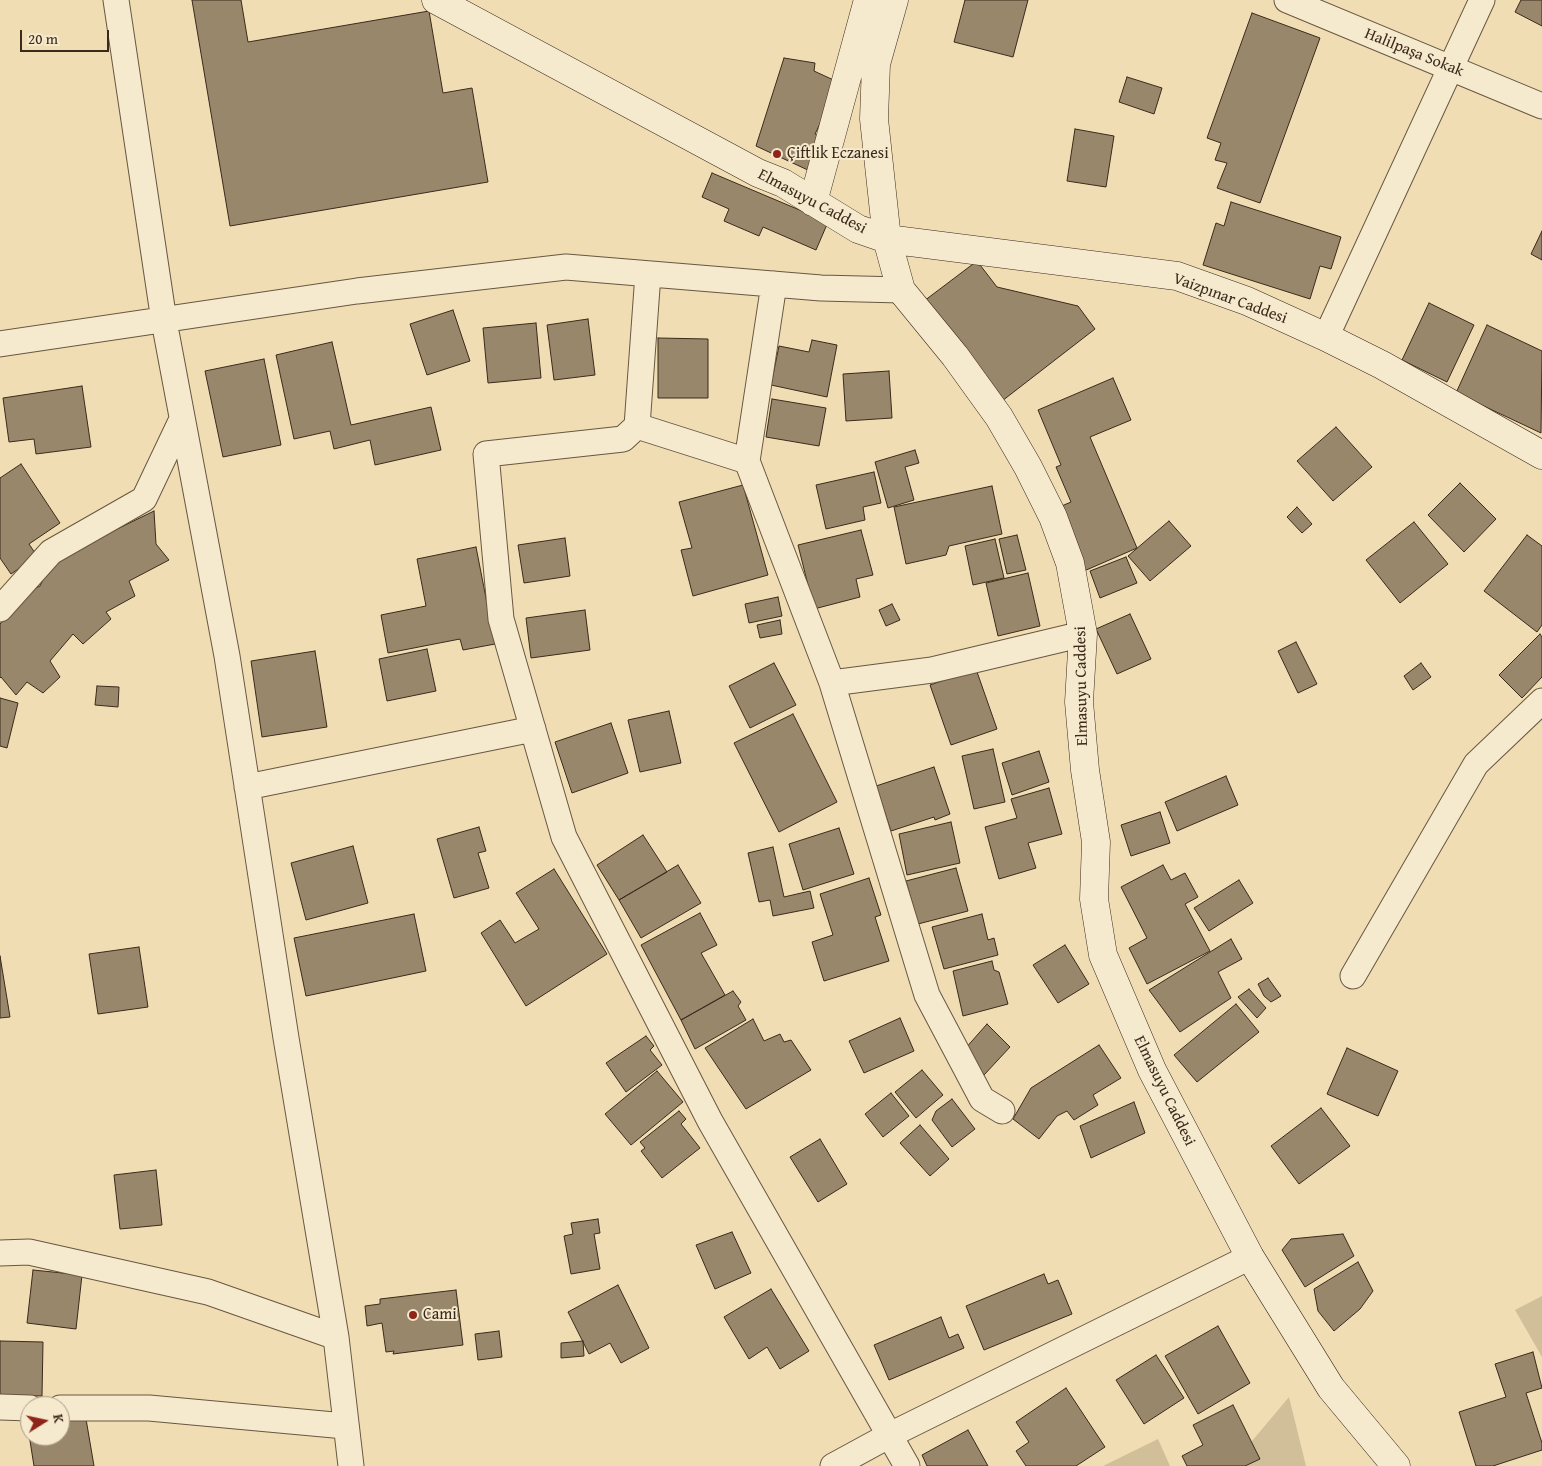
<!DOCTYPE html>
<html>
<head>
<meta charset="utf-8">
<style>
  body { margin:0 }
  #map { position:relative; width:1542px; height:1466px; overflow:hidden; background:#f0ddb4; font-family:"Gentium Book Plus",serif }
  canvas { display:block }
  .north { position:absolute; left:20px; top:1396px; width:50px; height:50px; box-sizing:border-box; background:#f5e9ce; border:1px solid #ab9d86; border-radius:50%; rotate:80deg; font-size:14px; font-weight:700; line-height:20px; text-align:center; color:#3b2a1b }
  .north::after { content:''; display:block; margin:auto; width:18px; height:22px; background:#8f2418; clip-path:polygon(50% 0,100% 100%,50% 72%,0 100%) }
  .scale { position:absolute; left:20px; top:30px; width:89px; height:22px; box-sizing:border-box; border:2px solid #3b2a1b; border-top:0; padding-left:6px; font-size:15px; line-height:18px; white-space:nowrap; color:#3b2a1b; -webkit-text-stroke:4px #f5e9ce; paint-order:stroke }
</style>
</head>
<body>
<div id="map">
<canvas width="1542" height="1466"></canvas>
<div class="north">K</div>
<div class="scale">20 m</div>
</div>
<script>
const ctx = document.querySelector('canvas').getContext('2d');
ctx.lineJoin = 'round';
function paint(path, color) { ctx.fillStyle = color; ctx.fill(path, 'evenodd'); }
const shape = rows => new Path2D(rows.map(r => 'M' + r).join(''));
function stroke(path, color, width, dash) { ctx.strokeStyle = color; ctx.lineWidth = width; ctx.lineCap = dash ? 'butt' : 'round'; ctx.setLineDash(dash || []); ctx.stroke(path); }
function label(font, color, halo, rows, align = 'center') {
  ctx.font = font + ' "Gentium Book Plus",serif'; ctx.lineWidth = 4; ctx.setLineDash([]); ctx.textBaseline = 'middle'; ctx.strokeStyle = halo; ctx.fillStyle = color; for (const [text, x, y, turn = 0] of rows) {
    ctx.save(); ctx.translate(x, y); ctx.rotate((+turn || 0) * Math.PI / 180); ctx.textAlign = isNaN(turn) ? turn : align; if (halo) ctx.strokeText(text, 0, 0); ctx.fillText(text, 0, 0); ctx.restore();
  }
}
const green = shape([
  [1542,1296,1542,1357,1515,1310],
  [1289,1397,1306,1466,1231,1466],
  [1158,1439,1170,1466,1103,1466]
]);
const building = shape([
  [192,0,241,0,248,42,429,11,443,93,472,88,488,182,230,226,192,0],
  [965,0,1028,0,1013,57,954,42,965,0],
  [1521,0,1542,0,1542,26,1515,12,1521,0],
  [1252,13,1320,38,1260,203,1217,188,1227,163,1215,160,1221,143,1207,138,1252,13],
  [784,58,815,63,814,71,840,83,815,134,825,140,810,171,756,146,784,58],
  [1127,77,1162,88,1154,114,1119,102,1127,77],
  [1075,129,1114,136,1106,187,1067,181,1075,129],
  [712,173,828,222,816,250,763,227,759,236,724,221,729,209,702,197,712,173],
  [1231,202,1341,237,1331,269,1320,266,1310,299,1203,265,1216,223,1224,226,1231,202],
  [1542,231,1542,260,1531,254,1542,231],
  [977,261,997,287,1078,306,1095,329,1002,401,924,301,977,261],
  [1429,303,1474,325,1447,382,1402,360,1429,303],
  [453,310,470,361,427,375,410,324,453,310],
  [588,319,595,375,554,380,547,325,588,319],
  [536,323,541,378,488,383,483,328,536,323],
  [1487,325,1542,351,1541,433,1456,393,1487,325],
  [658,338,708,339,708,398,658,398,658,338],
  [812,340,837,345,827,397,771,385,779,346,809,352,812,340],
  [332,342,351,425,431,407,441,450,375,465,370,440,334,449,330,431,294,439,276,355,332,342],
  [264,359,281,445,223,457,205,371,264,359],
  [889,371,892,418,846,421,843,374,889,371],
  [1113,378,1131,420,1090,437,1137,548,1084,571,1057,508,1071,502,1056,467,1061,465,1038,410,1113,378],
  [82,386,91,447,36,454,34,439,9,442,3,398,82,386],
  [772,399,826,408,819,446,766,437,772,399],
  [1336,427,1372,467,1333,501,1297,461,1336,427],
  [915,450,919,463,905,467,914,500,888,508,875,462,915,450],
  [21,464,60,523,29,544,37,556,11,574,0,558,0,478,21,464],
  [874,472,881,503,863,507,865,520,826,529,816,485,874,472],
  [1460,483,1496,519,1464,552,1428,515,1460,483],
  [743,485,768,575,693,596,681,550,692,548,679,502,743,485],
  [992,486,1002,534,949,546,946,555,906,564,894,507,992,486],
  [1297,507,1312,524,1302,533,1287,517,1297,507],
  [154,511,156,544,169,560,129,581,135,596,106,612,111,619,83,644,73,634,50,661,60,677,43,693,27,682,16,695,1,677,0,678,0,624,9,614,14,599,40,586,52,561,154,511],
  [1169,521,1191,546,1150,581,1128,556,1169,521],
  [1414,522,1448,564,1400,603,1366,560,1414,522],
  [861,530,873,575,856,579,860,597,814,609,798,545,861,530],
  [1017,535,1026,570,1007,574,999,539,1017,535],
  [1527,535,1542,546,1542,625,1537,632,1484,591,1527,535],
  [565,538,570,576,524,583,518,545,565,538],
  [995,539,1004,578,973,585,965,546,995,539],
  [476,547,495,644,463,650,460,639,388,653,381,615,426,606,417,559,476,547],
  [1126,557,1137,583,1100,598,1090,571,1126,557],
  [1028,573,1040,626,998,636,986,583,1028,573],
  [778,597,782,616,749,623,745,604,778,597],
  [892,604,900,620,886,626,879,610,892,604],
  [585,610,590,650,531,658,526,618,585,610],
  [1130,614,1151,659,1117,674,1096,629,1130,614],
  [780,620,782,634,760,638,757,625,780,620],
  [1540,634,1542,637,1542,677,1522,698,1499,675,1540,634],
  [1296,642,1317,684,1298,693,1278,651,1296,642],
  [427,649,436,691,387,701,379,659,427,649],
  [315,651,327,727,262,737,251,661,315,651],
  [774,663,796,705,750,728,729,686,774,663],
  [1421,663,1431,677,1413,690,1404,676,1421,663],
  [976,669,997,729,951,745,930,685,976,669],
  [97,686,119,687,118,707,95,705,97,686],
  [0,698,18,703,7,748,0,746,0,698],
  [669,711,681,763,640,772,628,720,669,711],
  [793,714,837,802,779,832,734,743,793,714],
  [611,723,628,773,572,793,555,742,611,723],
  [993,749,1005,802,974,809,962,756,993,749],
  [1039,751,1049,782,1012,795,1002,763,1039,751],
  [934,767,950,814,935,820,934,817,891,831,876,786,934,767],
  [1226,776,1238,805,1177,831,1165,802,1226,776],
  [1049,788,1062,834,1028,843,1036,868,999,879,985,827,1017,818,1011,799,1049,788],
  [1160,812,1170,843,1131,856,1121,825,1160,812],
  [951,822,960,863,907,875,899,834,951,822],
  [479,827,486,851,478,853,489,888,454,898,437,839,479,827],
  [839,828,854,874,803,890,789,844,839,828],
  [643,835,667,872,619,900,597,865,643,835],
  [353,846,368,903,306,920,291,863,353,846],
  [773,847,784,897,810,891,814,908,773,916,770,900,759,902,748,853,773,847],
  [678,865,701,903,641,938,619,900,678,865],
  [1163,865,1171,880,1185,873,1198,897,1185,904,1210,951,1147,984,1129,948,1147,938,1121,887,1163,865],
  [956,868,968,911,918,924,906,881,956,868],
  [554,869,607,954,526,1006,481,933,500,920,515,943,539,929,516,893,554,869],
  [869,878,881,915,875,917,889,961,824,981,812,942,833,935,820,894,869,878],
  [1239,880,1253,903,1209,931,1194,908,1239,880],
  [700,913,717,945,701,953,725,995,681,1020,641,945,700,913],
  [414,914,426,971,306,996,294,938,414,914],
  [982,914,988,940,994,938,998,955,944,969,932,927,982,914],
  [1231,939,1242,959,1218,972,1231,998,1180,1032,1149,990,1231,939],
  [1065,945,1089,984,1058,1003,1033,965,1065,945],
  [139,947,148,1007,98,1014,89,954,139,947],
  [0,956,10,1017,0,1018,0,956],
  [992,961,994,970,999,972,1008,1004,963,1016,953,971,992,961],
  [1268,978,1281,996,1271,1002,1264,996,1258,984,1268,978],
  [1249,989,1266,1008,1257,1018,1238,997,1249,989],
  [733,991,741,1002,738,1006,746,1020,695,1049,681,1020,733,991],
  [1236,1004,1259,1032,1197,1082,1174,1055,1236,1004],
  [900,1018,914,1051,864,1073,849,1041,900,1018],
  [753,1019,764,1041,780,1034,784,1042,791,1040,811,1070,746,1109,705,1048,753,1019],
  [987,1024,1010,1047,984,1075,964,1050,987,1024],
  [646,1036,654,1046,650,1050,662,1065,626,1092,606,1063,646,1036],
  [1099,1045,1121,1078,1093,1095,1098,1105,1074,1120,1067,1111,1057,1116,1039,1139,1013,1119,1031,1088,1099,1045],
  [1347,1048,1398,1071,1378,1116,1327,1094,1347,1048],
  [922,1070,943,1095,916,1118,895,1092,922,1070],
  [657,1071,683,1102,631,1145,605,1114,657,1071],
  [891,1093,909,1116,883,1137,865,1114,891,1093],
  [952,1099,975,1129,952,1147,932,1120,936,1111,952,1099],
  [1134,1102,1145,1133,1091,1158,1080,1126,1134,1102],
  [1321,1108,1350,1146,1299,1184,1271,1146,1321,1108],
  [679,1111,686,1119,681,1124,700,1148,662,1178,641,1151,645,1148,640,1142,679,1111],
  [920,1125,949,1159,930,1176,900,1143,920,1125],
  [820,1139,847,1184,818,1202,790,1157,820,1139],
  [156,1170,162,1225,120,1229,114,1175,156,1170],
  [598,1219,600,1233,594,1234,600,1269,571,1274,564,1236,573,1234,571,1223,598,1219],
  [732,1232,751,1273,715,1289,696,1245,732,1232],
  [1343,1234,1354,1256,1305,1287,1282,1250,1291,1239,1343,1234],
  [1358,1262,1373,1291,1360,1309,1334,1331,1318,1311,1314,1289,1358,1262],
  [33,1270,82,1275,76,1329,27,1323,33,1270],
  [1044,1274,1048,1284,1058,1280,1072,1314,984,1350,966,1306,1044,1274],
  [618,1285,649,1348,621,1363,610,1343,589,1354,568,1312,618,1285],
  [771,1289,809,1351,780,1369,767,1347,749,1359,724,1317,771,1289],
  [456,1290,463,1345,393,1354,394,1351,386,1352,382,1323,367,1326,365,1306,380,1304,380,1299,456,1290],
  [941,1317,949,1338,958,1334,964,1348,889,1380,874,1345,941,1317],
  [1218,1326,1250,1383,1198,1414,1165,1356,1218,1326],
  [499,1331,502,1357,478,1360,475,1334,499,1331],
  [0,1341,43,1342,42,1396,0,1395,0,1341],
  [583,1341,584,1356,561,1358,561,1343,583,1341],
  [1533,1352,1542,1388,1526,1393,1542,1443,1542,1450,1493,1466,1476,1466,1459,1412,1506,1397,1495,1364,1533,1352],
  [1156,1355,1184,1398,1144,1424,1116,1380,1156,1355],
  [1066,1388,1105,1447,1076,1466,1026,1466,1016,1451,1029,1442,1016,1422,1066,1388],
  [1233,1405,1260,1459,1245,1466,1187,1466,1182,1456,1203,1445,1193,1425,1233,1405],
  [85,1413,94,1466,34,1466,27,1422,30,1422,30,1436,60,1436,60,1417,85,1413],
  [968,1430,988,1466,927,1466,922,1455,968,1430]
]);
const street = shape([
  [116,0,164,321,227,656,286,1038,336,1337,351,1466],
  [1287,0,1542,106],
  [648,274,637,426,623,439,486,454,501,619,564,837,710,1121,907,1466],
  [774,284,747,461,832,683,932,670,1083,634],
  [1326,337,1482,0],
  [0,344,357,291,566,267,821,288,901,290],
  [637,426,747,461],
  [0,609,51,552,144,499,182,419],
  [832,683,927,995,982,1099,1002,1111],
  [247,787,533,729],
  [1353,976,1476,764,1542,701],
  [0,1253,29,1252,208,1292,336,1337],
  [0,1407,30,1408],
  [60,1408,149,1408,345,1426],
  [833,1466,890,1435,1250,1257]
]);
const secondary = shape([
  [436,0,758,173,783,183,858,229,887,239,901,290,955,356,999,417,1028,467,1053,517,1070,563,1083,634,1079,702,1085,770,1096,842,1094,899,1103,955,1152,1070,1250,1257,1331,1388,1396,1466],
  [894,0,876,64,874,119,887,239,1177,276,1247,301,1326,337,1382,365,1542,455],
  [813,202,868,0]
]);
const markers = [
  [777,154,5,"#8f2418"],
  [413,1315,5,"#8f2418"]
];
const streetNames = [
  ["Halilpaşa Sokak",1414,53,22],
  ["Elmasuyu Caddesi",812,202,28],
  ["Vaizpınar Caddesi",1230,299,20],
  ["Elmasuyu Caddesi",1082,686,-91],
  ["Elmasuyu Caddesi",1164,1091,64]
];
const poiNames = [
  ["Çiftlik Eczanesi",787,154],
  ["Cami",423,1315]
];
paint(green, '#d1bf9a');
paint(building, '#99876b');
stroke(building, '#3b2a1b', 1);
stroke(street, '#685741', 27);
stroke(secondary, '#3b2a1b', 29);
stroke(street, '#f5e9ce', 25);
stroke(secondary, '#f5e9ce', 28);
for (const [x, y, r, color] of markers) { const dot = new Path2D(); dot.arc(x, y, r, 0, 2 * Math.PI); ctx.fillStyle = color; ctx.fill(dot); stroke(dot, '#f5e9ce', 2); }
label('16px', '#3b2a1b', '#f5e9ce', streetNames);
label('16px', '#3b2a1b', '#f5e9ce', poiNames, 'left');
</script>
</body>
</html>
